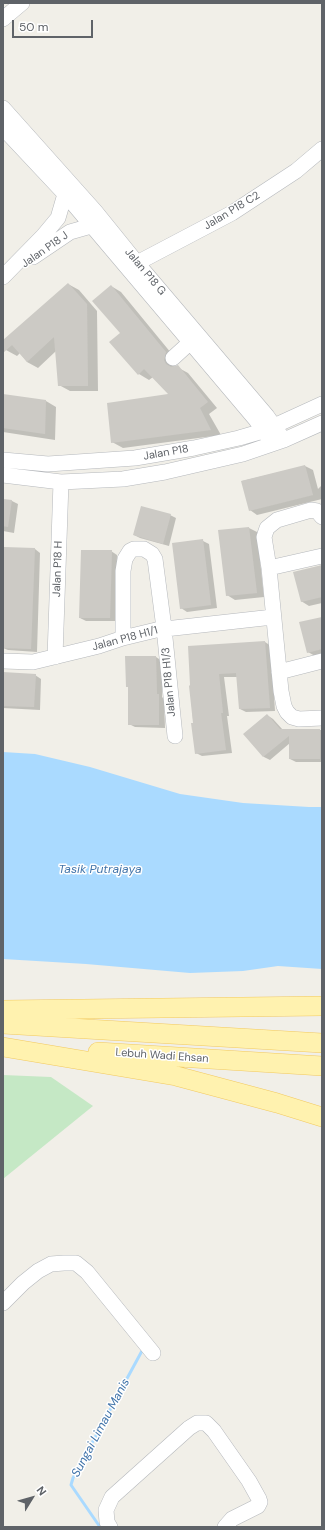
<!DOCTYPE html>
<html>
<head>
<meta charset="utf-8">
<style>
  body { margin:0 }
  #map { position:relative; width:325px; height:1530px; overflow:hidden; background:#f1efe8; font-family:"DM Sans",sans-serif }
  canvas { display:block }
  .frame { position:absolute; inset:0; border:4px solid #5f6368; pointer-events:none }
  .north { position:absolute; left:12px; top:1478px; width:40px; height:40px; -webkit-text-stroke:3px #fff; paint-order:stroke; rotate:53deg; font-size:11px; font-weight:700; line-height:16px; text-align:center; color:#5f6368 }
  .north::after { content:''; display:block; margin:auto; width:14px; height:18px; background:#5f6368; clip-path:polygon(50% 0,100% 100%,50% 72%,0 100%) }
  .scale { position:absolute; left:12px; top:20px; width:81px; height:18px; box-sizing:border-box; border:2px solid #5f6368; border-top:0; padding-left:5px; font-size:12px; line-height:14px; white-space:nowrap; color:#5f6368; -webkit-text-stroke:3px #fff; paint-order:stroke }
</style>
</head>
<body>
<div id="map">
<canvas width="325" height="1530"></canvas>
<div class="frame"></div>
<div class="north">N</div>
<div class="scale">50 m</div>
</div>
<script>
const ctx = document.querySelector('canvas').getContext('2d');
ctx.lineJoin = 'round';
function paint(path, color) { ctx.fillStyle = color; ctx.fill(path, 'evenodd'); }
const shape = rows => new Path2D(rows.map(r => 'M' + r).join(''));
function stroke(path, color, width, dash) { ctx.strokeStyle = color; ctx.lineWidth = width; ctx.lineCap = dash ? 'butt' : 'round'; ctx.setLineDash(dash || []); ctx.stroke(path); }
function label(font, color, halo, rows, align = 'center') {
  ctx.font = font + ' "DM Sans",sans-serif'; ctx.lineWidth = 3; ctx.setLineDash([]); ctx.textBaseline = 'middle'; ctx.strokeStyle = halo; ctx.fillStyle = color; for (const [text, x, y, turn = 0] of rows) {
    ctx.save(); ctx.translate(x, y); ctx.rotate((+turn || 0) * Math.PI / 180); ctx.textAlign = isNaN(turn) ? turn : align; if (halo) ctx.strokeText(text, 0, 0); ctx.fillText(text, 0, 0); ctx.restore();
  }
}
const green = shape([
  [3,1075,51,1077,93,1106,3,1179]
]);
const water = shape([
  [3,752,35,754,90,767,180,794,243,803,309,807,322,807,322,969,278,966,243,971,190,973,86,964,3,959]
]);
const shadow = shape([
  [68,284,79,290,97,311,98,391,70,391,59,385,56,351,38,368,27,362,20,353,17,356,6,350,3,346,3,341],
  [111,286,121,292,176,359,174,367,177,367,188,373,217,408,209,414,221,435,123,448,112,442,170,395,153,377,149,380,139,374,111,342,121,333],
  [3,395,46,401,56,407,55,440,3,432],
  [305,466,313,470,318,489,322,485,322,499,257,515,250,510,242,481],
  [3,500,12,501,18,504,14,533,3,531],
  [170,515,176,518,169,546,140,538,134,535],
  [249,528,257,532,264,597,235,600,227,595],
  [203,541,209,544,217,608,187,612,181,608],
  [5,548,35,549,40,553,37,652,8,650,3,648],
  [111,551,117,555,116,621,86,621,80,618],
  [322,566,322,603,309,606,301,601],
  [322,618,322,655,315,656,308,652],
  [265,642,271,646,275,711,246,712,240,709,238,677,224,677,229,716,227,716,232,753,202,756,196,753,190,686],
  [126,657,156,657,162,661,162,697,164,699,165,728,135,727,129,724,129,687],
  [3,673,35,675,41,679,40,710,3,708],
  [267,715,273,719,283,730,322,730,322,762,296,762,290,759,290,743,270,760,264,757,245,734]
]);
const stream = shape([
  [100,1527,71,1485,73,1478,143,1349]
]);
const building = shape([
  [68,283,87,304,88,386,58,386,54,337,27,362,12,345,3,353,3,340],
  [111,285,166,352,164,360,166,364,171,367,178,365,208,402,200,408,211,430,111,443,107,403,168,394,144,369,138,375,109,342,120,333,92,301],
  [3,394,46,400,45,434,3,428],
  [305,465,313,495,249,511,241,481],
  [3,499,12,500,8,527,3,526],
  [141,506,171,514,163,544,133,535],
  [249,527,257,593,226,596,218,530],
  [203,539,211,605,180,609,172,543],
  [4,547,35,548,31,649,3,648],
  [81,550,112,550,110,618,79,618],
  [322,565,322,597,301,602,293,572],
  [322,617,322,649,307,653,299,622],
  [265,641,270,708,239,709,236,673,219,674,223,713,221,713,226,750,195,754,191,723,193,723,189,686,190,685,188,646],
  [125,656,156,656,157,694,159,694,159,725,128,725,128,687,126,687],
  [3,672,36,674,34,707,3,706],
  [267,714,280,729,320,729,320,759,289,759,289,736,263,757,243,734]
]);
const minor = shape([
  [3,19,22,3],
  [3,108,95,211,137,263,267,416,284,440],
  [3,128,65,194,256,420,272,443],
  [33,257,70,232,91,226],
  [137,263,232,213,296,171,322,149],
  [3,277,43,236,58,218,65,194],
  [173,358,196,337],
  [3,460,48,464,135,458,194,448,239,438,263,431,322,404],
  [3,475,61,482,123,479,165,472,243,454,284,440,322,423],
  [322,517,317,511,311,510,277,520,267,528,264,537,269,568,281,691,284,706,287,712,292,717,299,719,322,718],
  [269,568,322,556],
  [123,638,123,571,125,559,130,551,134,549,144,549,152,554,155,559,164,628,175,736],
  [55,657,61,482],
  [3,661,33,662,99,646,123,638,156,630,273,617],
  [279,672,322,661],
  [3,1303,23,1283,38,1271,51,1264,64,1263,76,1263,87,1272,153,1353],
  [110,1527,107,1522,106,1510,112,1497,189,1428,197,1423,206,1423,214,1431,249,1481,259,1499,260,1502,258,1506,232,1519,225,1527]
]);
const major = shape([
  [3,1010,322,1006],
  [3,1024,322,1043],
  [3,1047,176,1076,277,1103,322,1117],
  [98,1052,322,1066]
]);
const streetNames = [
  ["Jalan P18 C2",232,211,-31],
  ["Jalan P18 J",45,250,-35],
  ["Jalan P18 G",145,272,50],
  ["Jalan P18",166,453,-10],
  ["Jalan P18 H",58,569,-88],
  ["Jalan P18 H1/1",125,639,-15],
  ["Jalan P18 H1/3",169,682,-95],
  ["Lebuh Wadi Ehsan",162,1056,4]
];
const waterNames = [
  ["Tasik Putrajaya",100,870],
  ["Sungai Limau Manis",101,1428,-62]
];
paint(green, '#c5e8c5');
paint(water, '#aadaff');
paint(shadow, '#0003');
stroke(stream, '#aadaff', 3);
paint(building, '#cccac5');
stroke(minor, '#b5b8bc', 16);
stroke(major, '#f2c960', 20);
stroke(minor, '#fff', 15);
stroke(major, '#fff2af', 19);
label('11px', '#5f6368', '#fff', streetNames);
label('italic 12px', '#4174aa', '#fff', waterNames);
</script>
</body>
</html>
